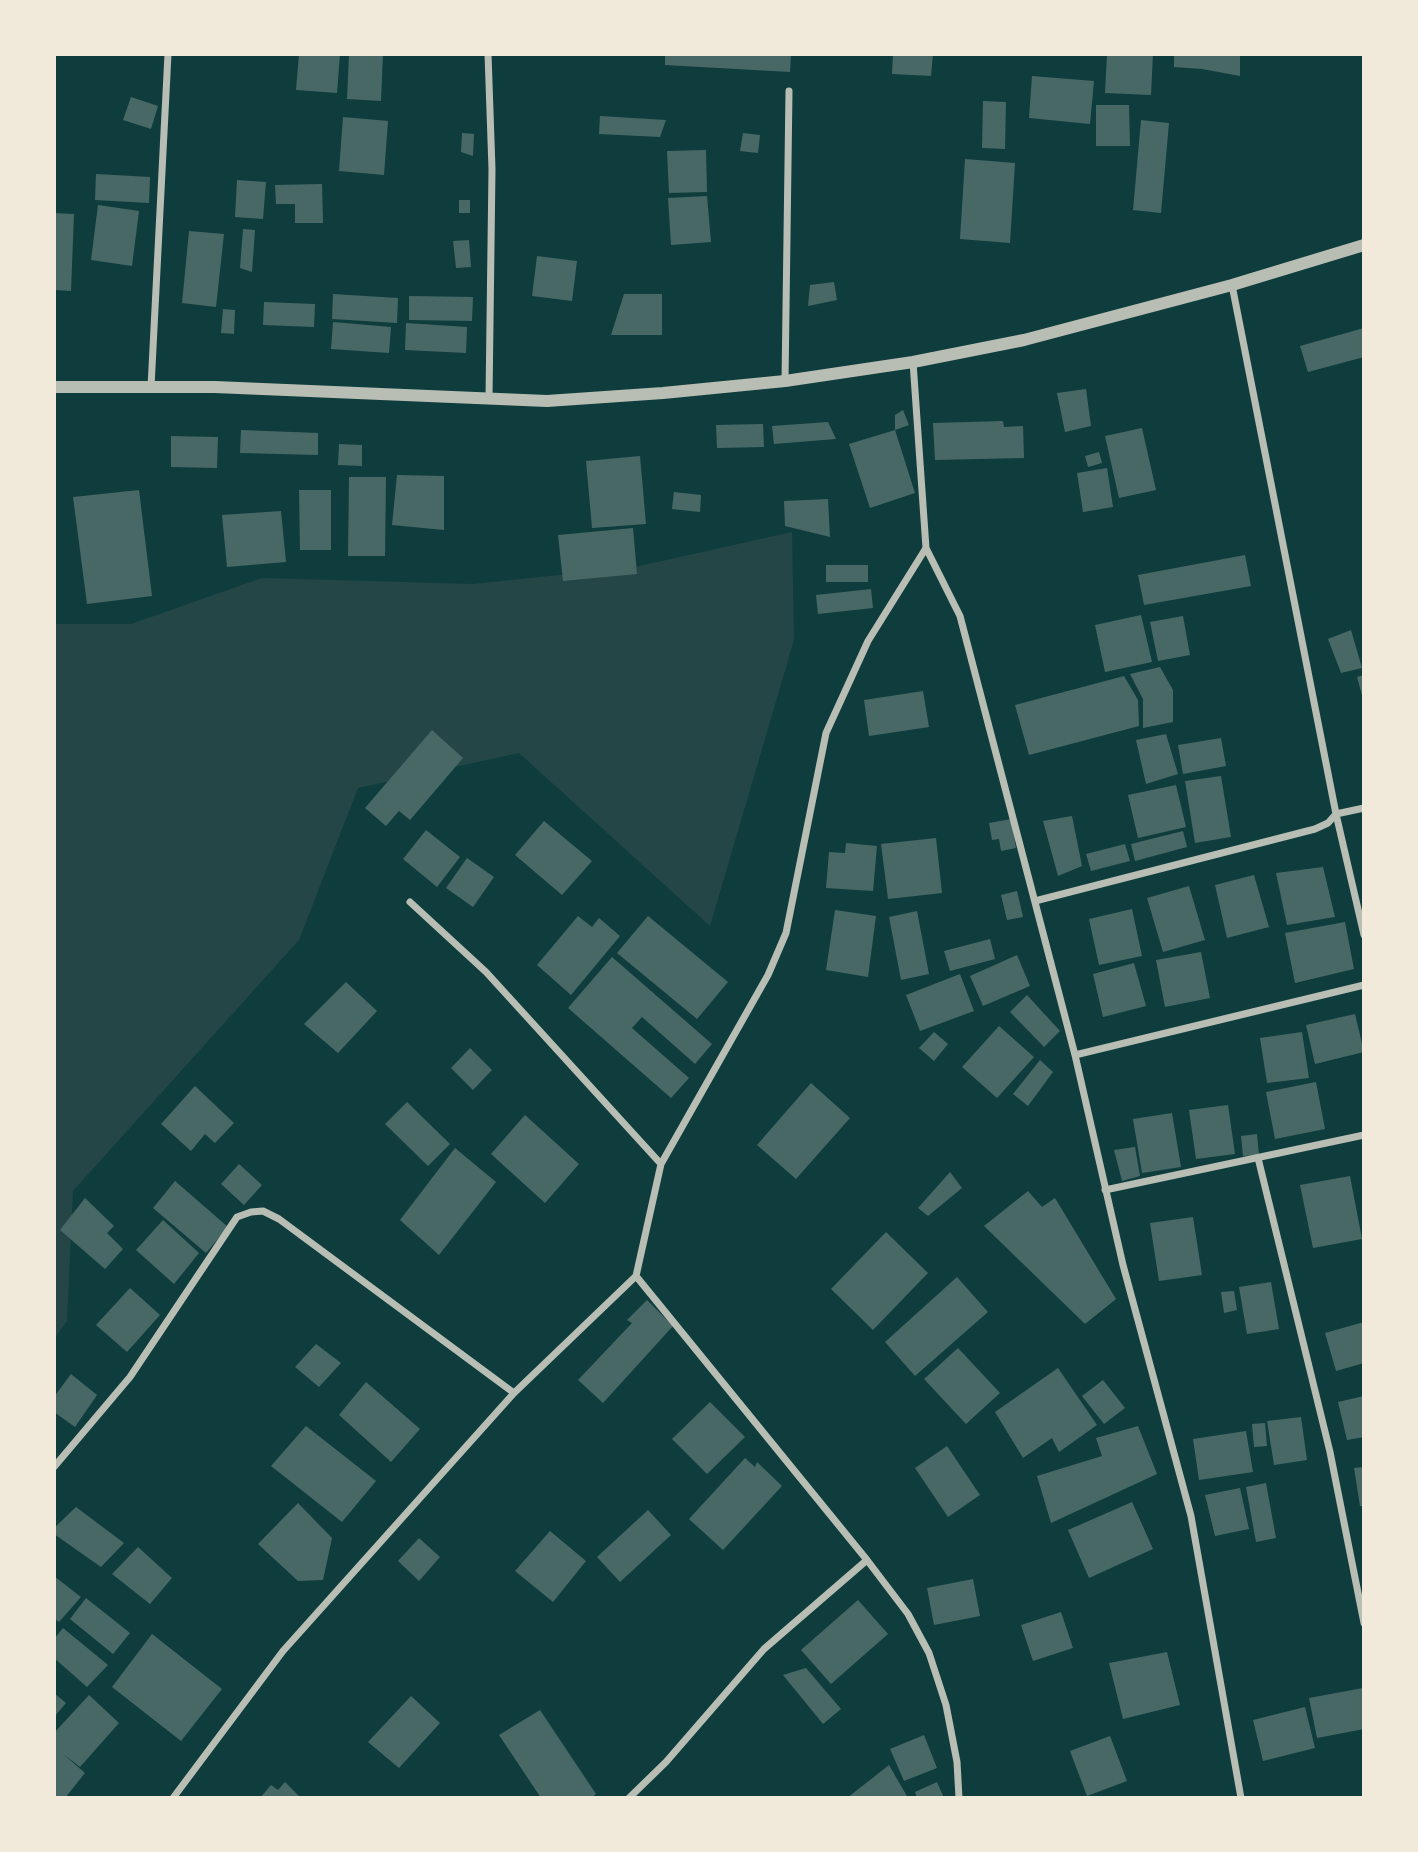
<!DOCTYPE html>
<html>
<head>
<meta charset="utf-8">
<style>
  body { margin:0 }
  #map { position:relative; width:1418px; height:1852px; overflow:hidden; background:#0f3d3e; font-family:Manrope,sans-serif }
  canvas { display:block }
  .frame { position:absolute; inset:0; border:56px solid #f1e9da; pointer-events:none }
</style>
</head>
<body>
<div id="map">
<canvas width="1418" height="1852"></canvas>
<div class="frame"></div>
</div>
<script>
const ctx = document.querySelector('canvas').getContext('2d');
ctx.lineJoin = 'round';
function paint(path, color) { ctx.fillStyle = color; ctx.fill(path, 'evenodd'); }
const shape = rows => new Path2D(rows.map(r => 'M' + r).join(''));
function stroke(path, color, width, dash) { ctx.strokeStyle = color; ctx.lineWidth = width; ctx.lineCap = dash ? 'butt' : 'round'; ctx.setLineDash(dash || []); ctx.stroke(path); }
const green = shape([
  [792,532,794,640,710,926,519,753,358,788,299,940,73,1191,67,1321,54,1339,54,624,131,624,262,578,473,584,635,567]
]);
const building = shape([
  [299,54,340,54,337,93,296,90],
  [349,54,383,54,381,101,347,99],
  [665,54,791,54,790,72,665,65],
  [893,54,933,54,931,76,892,74],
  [1107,54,1153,54,1151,95,1105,93],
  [1174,54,1240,54,1240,76,1202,69,1174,67],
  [1032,76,1094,81,1090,124,1029,118],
  [131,97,158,106,151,129,123,120],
  [983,101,1006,102,1005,149,982,148],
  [1096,105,1129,105,1130,146,1096,146],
  [600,116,666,120,660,137,599,134],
  [343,117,388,121,384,175,339,171],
  [1141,120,1169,123,1161,213,1133,210],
  [462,133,474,134,473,156,461,152],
  [743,133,760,135,758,153,740,151],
  [706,150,707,192,669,193,667,151],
  [965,159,1015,163,1010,243,960,239],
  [96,174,150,177,149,203,95,200],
  [237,180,266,182,263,219,235,217],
  [322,184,323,223,295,223,295,204,276,204,275,185],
  [707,196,711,242,671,245,668,198],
  [459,200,470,200,470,213,459,213],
  [98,205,139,211,132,266,91,260],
  [54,213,74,214,71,291,54,290],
  [243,229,255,230,252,272,240,268],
  [189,231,224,234,216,307,182,303],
  [469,240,471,267,456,268,453,241],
  [537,256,577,261,572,301,532,296],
  [834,282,837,300,808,306,810,285],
  [333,294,398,298,397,323,332,319],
  [624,294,662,294,662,335,611,335],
  [409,296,473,297,472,321,409,320],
  [264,302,315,304,314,327,263,325],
  [223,309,235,310,234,334,221,333],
  [333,322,391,327,389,353,331,349],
  [406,323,467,327,466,353,405,350],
  [1364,328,1364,357,1308,372,1300,346],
  [1086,389,1091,426,1065,432,1057,393],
  [903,410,909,425,895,430,895,415],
  [1003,421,1004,427,1023,426,1024,458,935,460,933,423],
  [828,422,836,439,774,444,772,426],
  [763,424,764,447,717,448,716,425],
  [1142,428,1156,490,1119,498,1105,436],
  [241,430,318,433,318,455,240,453],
  [895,430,915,493,870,508,849,444],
  [171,436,218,437,217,468,171,467],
  [339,444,362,445,362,466,338,465],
  [1099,452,1102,463,1088,467,1085,456],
  [640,456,646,524,592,528,586,461],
  [1107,468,1113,507,1083,512,1077,473],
  [397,475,444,476,444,530,392,525],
  [349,477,386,477,385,556,348,556],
  [139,490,152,596,87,604,73,497],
  [299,490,331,490,331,550,300,550],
  [674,492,701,495,700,512,672,509],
  [828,499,830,537,785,526,784,501],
  [281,511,286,562,227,567,222,515],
  [633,528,637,574,563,581,558,535],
  [1245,555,1251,586,1144,605,1138,575],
  [826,565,868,565,868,582,826,582],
  [871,589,873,608,818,614,816,595],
  [1141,615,1152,662,1105,672,1095,625],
  [1183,616,1190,655,1158,661,1150,622],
  [1351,630,1362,668,1341,673,1328,639],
  [1160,667,1173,690,1173,722,1143,728,1143,699,1130,674],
  [1364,675,1364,699,1363,699,1357,677],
  [1124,676,1138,700,1139,726,1029,755,1015,705],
  [923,691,929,727,869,736,864,700],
  [432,730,463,758,410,820,399,811,386,826,365,808],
  [1166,734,1178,774,1146,784,1136,740],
  [1221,738,1226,766,1183,774,1178,745],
  [1221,776,1231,837,1195,843,1185,781],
  [1176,785,1186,827,1138,838,1128,795],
  [1072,816,1082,866,1058,876,1043,821],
  [1011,819,1016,848,1001,851,999,839,992,840,989,823],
  [544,821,592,861,562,895,515,855],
  [426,830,460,857,437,887,403,859],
  [1183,831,1187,847,1135,861,1131,844],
  [936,838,942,893,888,899,881,844],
  [846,843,877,846,873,891,826,888,829,852,845,853],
  [1125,844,1130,861,1091,871,1086,854],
  [467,858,494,877,473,907,446,888],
  [1323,867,1335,917,1287,925,1276,873],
  [1254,875,1269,927,1227,938,1215,885],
  [1189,886,1205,940,1163,952,1147,898],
  [1017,891,1023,917,1007,920,1001,895],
  [1132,909,1142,956,1099,965,1089,919],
  [835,910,876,916,868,977,826,970],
  [917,911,929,974,901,980,889,917],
  [578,916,592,927,599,918,620,936,571,995,537,965],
  [648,916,728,982,697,1019,617,953],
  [1345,922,1354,969,1295,983,1285,933],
  [990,939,995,959,950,971,944,951],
  [1201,952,1210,998,1165,1007,1156,960],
  [1017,955,1030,986,983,1006,970,976],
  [612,957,712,1044,695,1064,642,1017,632,1028,689,1078,671,1098,568,1008],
  [1134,963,1146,1006,1103,1017,1093,974],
  [960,974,974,1011,920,1031,906,995],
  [346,982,377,1011,338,1053,304,1024],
  [1027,995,1060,1031,1044,1047,1010,1012],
  [1355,1014,1364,1052,1315,1064,1306,1025],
  [999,1026,1034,1057,997,1098,962,1067],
  [934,1032,948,1044,934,1061,919,1048],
  [1302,1032,1309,1078,1267,1083,1260,1038],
  [470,1048,492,1070,473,1090,451,1068],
  [1040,1060,1053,1072,1028,1106,1013,1094],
  [1316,1082,1325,1129,1275,1139,1266,1092],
  [811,1083,850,1118,796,1179,757,1145],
  [195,1086,234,1123,215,1143,205,1134,191,1151,161,1124],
  [407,1102,450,1144,428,1166,385,1124],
  [1228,1105,1235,1154,1196,1159,1189,1110],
  [1172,1113,1181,1167,1142,1173,1133,1119],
  [525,1115,579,1164,545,1203,491,1154],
  [1257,1134,1259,1155,1243,1156,1241,1136],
  [1135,1147,1140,1176,1122,1181,1114,1150],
  [455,1148,496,1182,439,1255,400,1220],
  [239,1164,262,1185,244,1205,221,1184],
  [950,1172,962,1188,928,1216,918,1208],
  [1350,1176,1362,1239,1313,1248,1300,1185],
  [175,1181,228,1227,206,1253,153,1208],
  [1028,1191,1042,1207,1055,1198,1116,1299,1085,1324,984,1226],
  [85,1198,114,1226,107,1233,123,1249,105,1269,60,1230],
  [1193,1217,1202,1275,1159,1281,1150,1223],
  [163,1220,199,1253,174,1284,136,1250],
  [886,1232,928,1273,873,1330,831,1289],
  [957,1277,988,1312,915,1376,885,1342],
  [1271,1282,1279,1329,1247,1334,1239,1287],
  [130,1288,160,1315,127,1352,96,1325],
  [1234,1291,1237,1310,1224,1313,1221,1292],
  [647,1300,673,1326,603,1403,578,1380,632,1323,627,1320],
  [1364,1322,1364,1363,1336,1371,1325,1333],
  [316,1344,341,1363,319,1387,295,1367],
  [958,1348,1000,1393,966,1424,924,1379],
  [1058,1368,1097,1425,1059,1452,1052,1438,1023,1458,995,1412],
  [71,1374,97,1395,75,1427,54,1412,54,1397],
  [1103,1380,1125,1408,1104,1424,1082,1396],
  [366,1382,420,1429,391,1462,339,1415],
  [1364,1396,1364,1437,1347,1440,1338,1402],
  [710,1402,745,1437,707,1474,672,1439],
  [1301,1417,1307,1460,1274,1465,1267,1421],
  [1265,1423,1267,1446,1254,1447,1252,1424],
  [306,1426,376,1481,342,1522,271,1466],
  [1138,1426,1157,1474,1051,1523,1037,1476,1102,1456,1096,1438],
  [1246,1431,1253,1472,1199,1480,1193,1439],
  [947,1446,980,1495,948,1517,915,1468],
  [745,1458,755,1467,757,1462,782,1486,723,1550,689,1519],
  [1364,1467,1364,1506,1360,1506,1354,1468],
  [1266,1483,1276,1538,1256,1542,1246,1487],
  [1240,1488,1249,1529,1215,1536,1205,1495],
  [1132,1502,1153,1549,1089,1578,1068,1530],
  [298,1503,332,1538,323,1580,298,1581,258,1544],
  [76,1507,124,1543,101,1567,54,1534,54,1528],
  [648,1510,671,1535,620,1582,597,1557],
  [550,1531,586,1561,553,1602,515,1571],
  [419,1538,440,1557,419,1581,398,1561],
  [138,1547,172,1578,150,1604,112,1574],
  [54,1576,81,1597,59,1622,54,1618],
  [973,1579,980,1616,934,1625,927,1588],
  [86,1598,130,1633,113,1654,70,1619],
  [858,1600,888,1634,831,1684,801,1650],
  [1061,1612,1073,1648,1033,1661,1021,1625],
  [63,1628,108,1665,87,1687,54,1658,54,1639],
  [152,1634,222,1689,181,1741,112,1687],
  [1167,1652,1180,1705,1123,1719,1109,1663],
  [806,1668,841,1709,823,1724,783,1675],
  [1363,1688,1364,1729,1317,1738,1309,1698],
  [54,1693,66,1703,54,1717],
  [89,1695,119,1723,80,1767,62,1753,85,1773,65,1798,54,1798,54,1733],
  [411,1696,440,1723,399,1768,368,1742],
  [1305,1707,1315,1748,1263,1761,1253,1720],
  [540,1710,596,1794,591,1798,541,1798,499,1735],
  [924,1735,937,1768,904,1781,890,1749],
  [1110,1736,1127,1781,1087,1796,1070,1751],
  [889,1765,908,1798,847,1798],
  [285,1782,301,1798,260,1798,271,1785,278,1790],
  [937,1782,944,1798,917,1798,915,1792]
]);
const minor = shape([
  [488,54,492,169,489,398],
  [1232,285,1336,814,1364,935],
  [913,362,926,548,960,616,1075,1055,1123,1265,1191,1516,1241,1798],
  [785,381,789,91],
  [151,387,168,54],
  [1035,901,1315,829,1328,823,1336,814,1364,808],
  [410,902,486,972,661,1164],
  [1075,1055,1364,985],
  [1258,1158,1330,1452,1364,1623],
  [1105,1190,1364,1135],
  [636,1276,867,1560,908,1614,929,1653,946,1705,957,1762,959,1798],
  [54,1467,130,1377,237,1217,251,1212,263,1211,279,1219,514,1393],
  [173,1798,283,1651,514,1393,636,1276,661,1164,768,975,786,933,826,733,868,641,926,548],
  [629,1798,666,1762,764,1649,867,1560]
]);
const tertiary = shape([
  [54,387,215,387,547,401,663,393,785,381,913,362,1024,340,1232,285,1364,245]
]);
paint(green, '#244646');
paint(building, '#486865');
stroke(minor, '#b8beb3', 7);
stroke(tertiary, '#b8beb3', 12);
</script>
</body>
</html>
